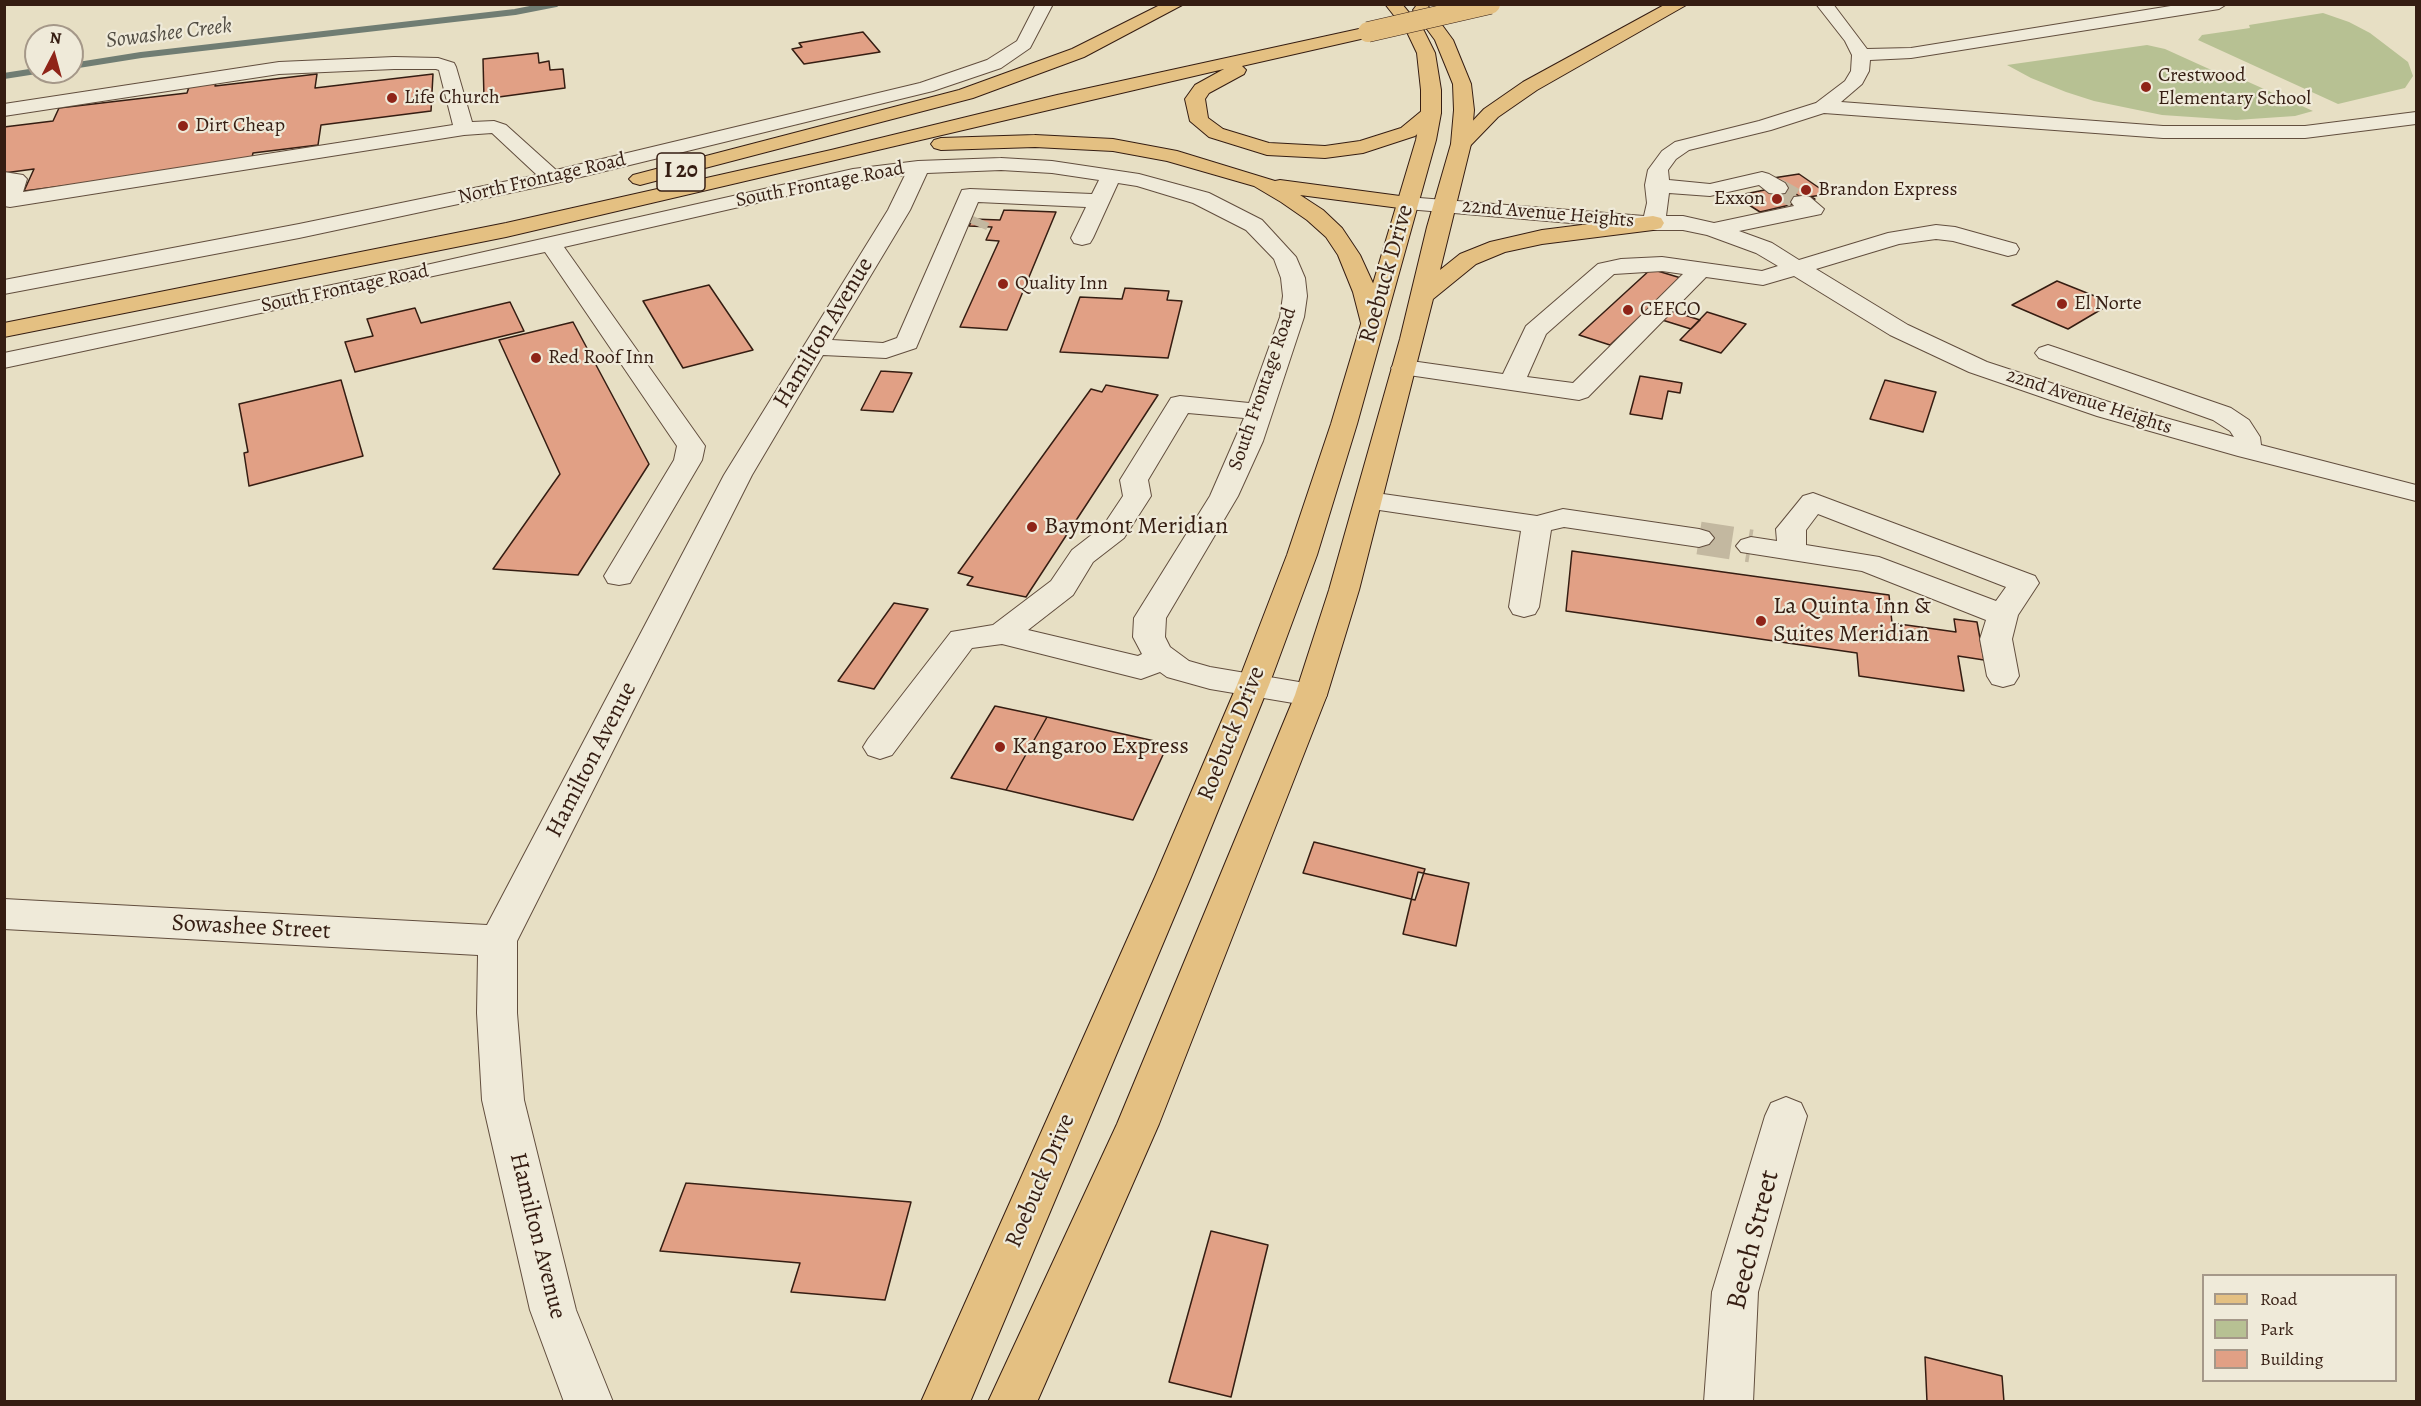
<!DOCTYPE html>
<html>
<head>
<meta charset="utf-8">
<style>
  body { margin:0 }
  #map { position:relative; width:2421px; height:1406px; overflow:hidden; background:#e7dfc4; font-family:Alegreya,serif }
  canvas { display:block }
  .frame { position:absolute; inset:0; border:6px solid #351d12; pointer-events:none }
  .legend { position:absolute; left:2202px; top:1274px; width:195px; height:108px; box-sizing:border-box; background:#efead9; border:2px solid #a59889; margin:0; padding:8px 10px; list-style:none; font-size:18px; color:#351d12 }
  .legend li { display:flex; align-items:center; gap:12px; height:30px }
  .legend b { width:30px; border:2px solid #a59889 }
  .north { position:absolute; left:24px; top:24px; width:60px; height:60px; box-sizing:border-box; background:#efead9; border:2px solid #a59889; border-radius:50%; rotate:6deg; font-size:16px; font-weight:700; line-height:24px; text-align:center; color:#351d12 }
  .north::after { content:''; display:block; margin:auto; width:21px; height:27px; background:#8f2418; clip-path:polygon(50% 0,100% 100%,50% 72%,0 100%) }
</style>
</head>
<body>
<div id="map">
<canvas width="2421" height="1406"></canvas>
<div class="frame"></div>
<ul class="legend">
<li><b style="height:8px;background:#e4c082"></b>Road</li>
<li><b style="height:16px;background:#b7c193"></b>Park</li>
<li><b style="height:16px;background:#e1a085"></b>Building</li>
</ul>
<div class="north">N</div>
</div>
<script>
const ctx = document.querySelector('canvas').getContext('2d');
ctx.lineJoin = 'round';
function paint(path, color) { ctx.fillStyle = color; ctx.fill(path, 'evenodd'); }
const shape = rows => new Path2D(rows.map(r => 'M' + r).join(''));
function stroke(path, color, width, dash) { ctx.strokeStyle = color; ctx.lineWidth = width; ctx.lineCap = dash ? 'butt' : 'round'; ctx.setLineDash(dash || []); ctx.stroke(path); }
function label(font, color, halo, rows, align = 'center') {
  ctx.font = font + ' Alegreya,serif'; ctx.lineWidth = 4.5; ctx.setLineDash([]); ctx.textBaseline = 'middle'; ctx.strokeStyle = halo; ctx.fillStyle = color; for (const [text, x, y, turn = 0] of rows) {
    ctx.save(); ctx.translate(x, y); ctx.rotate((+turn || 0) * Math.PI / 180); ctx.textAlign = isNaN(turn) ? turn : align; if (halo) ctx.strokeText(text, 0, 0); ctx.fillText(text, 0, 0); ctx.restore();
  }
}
const green = shape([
  [2323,13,2349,22,2370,33,2408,62,2413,76,2405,88,2338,104,2198,40,2202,35,2250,28,2249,25],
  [2147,45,2165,49,2218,73,2224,71,2313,111,2295,116,2236,120,2162,115,2094,101,2066,92,2031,78,2007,65]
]);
const stream = shape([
  [72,66,141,55,515,12,556,4],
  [4,76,36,71]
]);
const building = shape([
  [863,32,880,52,804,64,792,49,802,47,799,43,863,32],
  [538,53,539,63,549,61,550,70,563,69,565,88,484,99,483,59,538,53],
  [317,74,315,88,433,74,431,111,321,125,318,145,253,153,251,162,24,191,34,169,4,173,4,127,53,121,59,108,187,93,189,87,216,83,215,86,317,74],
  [1799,174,1828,194,1802,198,1773,178,1799,174],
  [1784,186,1802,198,1812,197,1815,199,1760,212,1735,196,1784,186],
  [1004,210,1056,212,1007,330,960,327,999,241,986,240,992,227,969,226,973,219,1000,220,1004,210],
  [1651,269,1681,278,1610,345,1579,335,1651,269],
  [2057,281,2112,303,2068,329,2012,305,2057,281],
  [709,285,753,350,683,368,643,301,709,285],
  [1125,288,1169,291,1167,300,1182,301,1168,358,1060,352,1080,297,1122,299,1125,288],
  [510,302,524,331,355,372,345,342,373,336,367,319,415,308,421,323,510,302],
  [1653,305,1700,320,1691,329,1643,314,1653,305],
  [1707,312,1746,324,1721,353,1680,340,1707,312],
  [573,322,649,464,578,575,493,569,560,474,499,340,573,322],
  [881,371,912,373,893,412,861,410,881,371],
  [1640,376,1682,383,1680,393,1668,391,1662,419,1630,414,1640,376],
  [341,380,363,456,249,486,244,453,248,452,239,404,341,380],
  [1885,380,1936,392,1923,432,1870,419,1885,380],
  [1106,385,1158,395,1026,597,967,585,973,577,958,573,1091,389,1102,392,1106,385],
  [1572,551,1889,595,1892,623,1956,632,1954,619,1977,622,1984,660,1958,656,1964,691,1859,676,1857,653,1566,611,1572,551],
  [894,603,928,609,874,689,838,681,894,603],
  [995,706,1047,717,1006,790,951,778,995,706],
  [1047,717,1168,744,1133,820,1006,790,1047,717],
  [1314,842,1425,869,1415,900,1303,873,1314,842],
  [1418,872,1469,883,1456,946,1403,934,1418,872],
  [686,1183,911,1202,885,1300,791,1292,800,1263,660,1251,686,1183],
  [1211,1231,1268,1245,1231,1397,1169,1382,1211,1231],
  [1925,1357,2002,1376,2004,1402,1927,1402,1925,1357]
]);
const minorTunnelFar1 = shape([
  [1777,188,1802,202],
  [977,226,980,219]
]);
const minorTunnel = shape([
  [1699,538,1751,546]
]);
const minor = shape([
  [1036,4,1053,4,1030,48,1001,68,933,91,552,184,299,238,4,294,4,280,299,224,537,175,492,133,464,135,10,207,4,206,4,172,23,175,27,179,23,192,453,125,439,70,436,69,394,69,279,74,4,116,4,104,279,62,394,57,438,58,454,63,456,67,472,122,494,121,506,125,556,170,920,83,987,60,1017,41,1036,4],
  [1816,4,1833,4,1867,49,1911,48,2183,4,2227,4,2219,9,1911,58,1870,60,1869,71,1862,84,1841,102,2163,126,2305,126,2416,112,2416,124,2305,138,2163,138,1824,113,1771,130,1689,150,1676,159,1668,170,1669,180,1710,184,1762,172,1769,174,1785,183,1788,188,1785,193,1777,194,1769,193,1759,185,1710,196,1669,193,1666,216,1683,216,1714,223,1794,206,1791,202,1794,197,1802,196,1810,197,1824,209,1821,214,1739,231,1772,243,1799,260,1888,233,1936,225,1955,227,2016,244,2019,249,2016,254,2008,256,1953,241,1936,239,1899,244,1816,269,1908,325,1987,362,2115,404,2234,437,2230,431,2213,420,2039,358,2035,353,2039,348,2048,345,2057,348,2231,408,2249,420,2260,437,2261,445,2416,485,2416,501,2238,456,2097,416,1969,372,1890,335,1794,276,1763,285,1706,277,1588,397,1579,400,1395,373,1391,368,1395,363,1404,360,1503,374,1526,326,1598,264,1621,259,1662,257,1762,271,1778,266,1756,253,1707,235,1683,230,1653,230,1407,209,1399,208,1396,203,1399,198,1407,197,1644,216,1647,203,1645,185,1648,170,1662,151,1675,142,1759,121,1816,103,1845,81,1851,71,1852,55,1845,41,1816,4],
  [1662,271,1683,274,1573,383,1527,377,1546,334,1614,274,1662,271],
  [1001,158,1052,161,1139,174,1209,193,1262,220,1296,257,1305,278,1307,296,1304,317,1263,441,1238,496,1166,618,1165,637,1170,647,1189,661,1210,667,1311,684,1323,687,1327,695,1323,703,1311,706,1210,689,1167,677,1160,672,1141,679,1002,644,972,648,892,755,880,759,868,755,863,747,868,739,951,632,993,625,1051,581,1072,550,1103,526,1123,496,1120,480,1171,398,1180,396,1249,403,1280,317,1283,296,1281,278,1274,259,1246,230,1193,203,1137,186,1118,183,1093,238,1090,243,1082,245,1074,243,1071,238,1086,207,978,202,916,348,886,358,823,355,752,475,517,941,517,1013,524,1100,576,1310,613,1402,564,1402,530,1310,482,1100,477,1013,478,955,4,929,4,899,487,925,724,475,888,210,905,175,853,181,564,247,705,446,702,460,634,576,630,583,619,585,608,583,604,576,674,460,677,446,545,252,4,368,4,353,404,270,853,169,918,161,1001,158],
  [1001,170,1052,173,1099,180,1092,194,970,189,962,190,897,338,883,343,832,340,910,210,927,173,1001,170],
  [1188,413,1244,418,1210,496,1134,618,1133,637,1142,654,1138,656,1028,630,1073,595,1093,562,1124,538,1151,496,1148,480,1188,413],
  [1369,492,1537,516,1563,509,1699,529,1709,532,1714,538,1709,544,1699,547,1564,527,1551,530,1539,607,1535,614,1524,617,1513,614,1509,607,1521,531,1359,507,1355,501,1359,495,1369,492],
  [1813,493,2035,576,2039,583,2018,615,2012,639,2019,676,2014,684,2003,687,1992,684,1987,676,1980,639,1986,620,1862,571,1741,552,1736,546,1741,540,1751,537,1777,541,1776,529,1781,523,1803,496,1813,493],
  [1818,514,2006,587,1996,601,1879,557,1806,545,1806,530,1818,514],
  [1786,1097,1801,1103,1807,1116,1758,1292,1753,1402,1704,1402,1712,1292,1765,1116,1771,1103,1786,1097]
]);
const major = shape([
  [1385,4,1402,4,1424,31,1435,53,1441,90,1441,113,1436,140,1357,424,1317,555,1269,685,1191,877,970,1402,921,1402,1155,877,1237,685,1287,555,1331,424,1416,140,1421,113,1421,90,1417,53,1407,32,1385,4],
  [1422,5,1428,6,1453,40,1471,84,1474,110,1471,144,1440,270,1460,254,1490,242,1542,230,1653,216,1661,218,1664,223,1661,228,1653,230,1542,244,1505,252,1476,264,1433,299,1359,590,1327,695,1159,1124,1037,1402,988,1402,1117,1124,1295,695,1329,590,1400,339,1427,227,1451,144,1454,110,1453,84,1435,40,1413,10,1416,6,1422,5]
]);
const highway = shape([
  [1162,4,1184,4,1084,57,973,98,640,185,633,183,629,179,633,175,959,90,1072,49,1162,4],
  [1666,4,1688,4,1537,90,1498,117,1468,148,1461,150,1454,148,1451,144,1484,109,1523,82,1666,4],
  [1368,27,1374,28,1377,32,1374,36,1242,66,1246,70,1244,74,1209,93,1205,99,1208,118,1223,129,1269,143,1325,146,1360,141,1401,128,1424,109,1438,109,1441,113,1415,136,1363,153,1325,158,1267,155,1209,137,1190,121,1185,99,1195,85,1224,69,506,237,4,337,4,323,506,223,831,150,1057,95,1368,27],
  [1035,135,1113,139,1177,151,1275,181,1280,180,1415,198,1418,203,1415,208,1407,209,1300,195,1323,210,1342,228,1360,255,1377,292,1385,323,1382,328,1373,330,1364,328,1361,323,1353,292,1338,255,1326,237,1307,220,1281,202,1254,186,1167,161,1113,151,1035,147,941,150,934,148,931,144,934,140,941,138,1035,135]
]);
const highwayBridge = shape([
  [1368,32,1490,4]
]);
const markers = [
  [2146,87,6,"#8f2418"],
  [392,98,6,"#8f2418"],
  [183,126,6,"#8f2418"],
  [1806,190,6,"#8f2418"],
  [1777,199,6,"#8f2418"],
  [1003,284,6,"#8f2418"],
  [2062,304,6,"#8f2418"],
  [1628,310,6,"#8f2418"],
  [536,358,6,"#8f2418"],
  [1032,527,6,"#8f2418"],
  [1761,621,6,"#8f2418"],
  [1000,747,6,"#8f2418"]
];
const farPoinames = [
  ["Crestwood",2158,76],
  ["Elementary School",2158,99],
  ["Life Church",404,98],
  ["Dirt Cheap",195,126],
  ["Brandon Express",1818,190],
  ["Exxon",1765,199,"right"],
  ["Quality Inn",1015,284],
  ["El Norte",2074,304],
  ["CEFCO",1640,310],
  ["Red Roof Inn",548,358]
];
const farStreetnames = [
  ["North Frontage Road",542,179,-13],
  ["South Frontage Road",820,185,-11],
  ["22nd Avenue Heights",1548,214,5],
  ["South Frontage Road",345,289,-12],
  ["South Frontage Road",1263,389,-71],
  ["22nd Avenue Heights",2089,402,18]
];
const farWaternames = [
  ["Sowashee Creek",169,34,-7]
];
const shields = [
  [681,172,48]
];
const shieldNames = [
  ["I 20",681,172]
];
const streetNames = [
  ["Roebuck Drive",1387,274,-74],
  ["Hamilton Avenue",824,333,-59],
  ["Roebuck Drive",1232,734,-68],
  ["Hamilton Avenue",592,760,-63],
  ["Sowashee Street",251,928,3],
  ["Roebuck Drive",1041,1181,-67],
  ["Hamilton Avenue",537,1236,76]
];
const poiNames = [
  ["Baymont Meridian",1044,527],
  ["La Quinta Inn &",1773,607],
  ["Suites Meridian",1773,635],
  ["Kangaroo Express",1012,747]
];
const nearStreetnames = [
  ["Beech Street",1754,1240,-76]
];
paint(green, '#b7c193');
stroke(stream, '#707d73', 6);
paint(building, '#e1a085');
stroke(building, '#351d12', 1.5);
stroke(minorTunnelFar1, '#c3b8a0', 20, [20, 10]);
stroke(minorTunnel, '#c3b8a0', 33, [33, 16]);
stroke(minor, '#624e3e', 2);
stroke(major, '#351d12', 2);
stroke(highway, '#351d12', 2);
paint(minor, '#efead9');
paint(major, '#e4c082');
paint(highway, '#e4c082');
stroke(highwayBridge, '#351d12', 21, []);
stroke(highwayBridge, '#e4c082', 20);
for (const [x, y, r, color] of markers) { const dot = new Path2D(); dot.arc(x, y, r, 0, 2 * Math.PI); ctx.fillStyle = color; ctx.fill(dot); stroke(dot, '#efead9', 2); }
label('20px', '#351d12', '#efead9', farPoinames, 'left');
label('20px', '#351d12', '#efead9', farStreetnames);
label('italic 22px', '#524d43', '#efead9', farWaternames);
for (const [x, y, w] of shields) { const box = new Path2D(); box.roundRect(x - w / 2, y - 19, w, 38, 4.5); ctx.fillStyle = '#efead9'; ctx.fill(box); stroke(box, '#351d12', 1.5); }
label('bold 22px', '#351d12', null, shieldNames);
label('24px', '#351d12', '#efead9', streetNames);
label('24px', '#351d12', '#efead9', poiNames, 'left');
label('28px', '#351d12', '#efead9', nearStreetnames);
</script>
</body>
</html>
